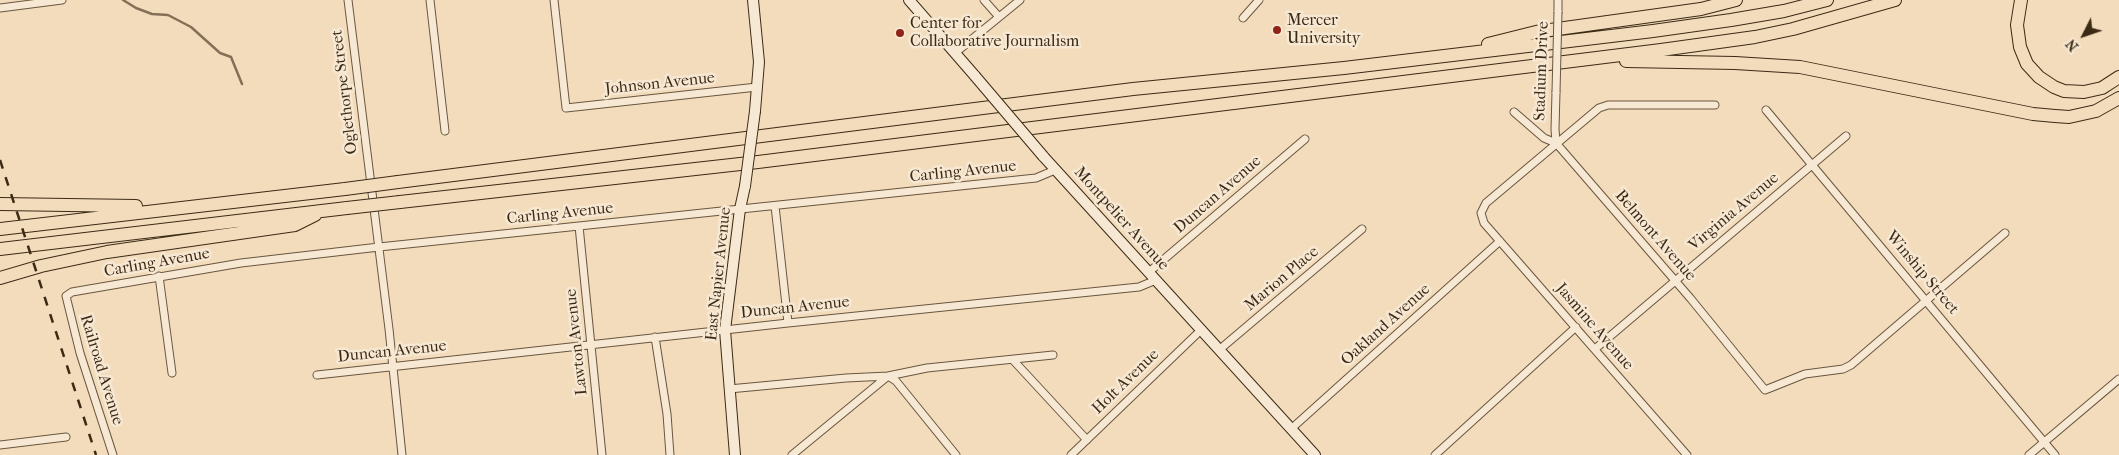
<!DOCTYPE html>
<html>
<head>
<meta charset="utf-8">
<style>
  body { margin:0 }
  #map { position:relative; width:2119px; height:455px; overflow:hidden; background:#f2dcbc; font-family:"IM FELL French Canon",serif }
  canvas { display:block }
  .north { position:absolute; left:2059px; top:10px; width:50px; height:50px; -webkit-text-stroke:4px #f7e8d3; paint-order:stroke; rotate:229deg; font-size:14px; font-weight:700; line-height:20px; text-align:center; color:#3c2a15 }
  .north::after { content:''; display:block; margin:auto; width:18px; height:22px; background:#3c2a15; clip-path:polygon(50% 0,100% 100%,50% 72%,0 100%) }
</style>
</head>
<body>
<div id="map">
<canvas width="2119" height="455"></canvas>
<div class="north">N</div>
</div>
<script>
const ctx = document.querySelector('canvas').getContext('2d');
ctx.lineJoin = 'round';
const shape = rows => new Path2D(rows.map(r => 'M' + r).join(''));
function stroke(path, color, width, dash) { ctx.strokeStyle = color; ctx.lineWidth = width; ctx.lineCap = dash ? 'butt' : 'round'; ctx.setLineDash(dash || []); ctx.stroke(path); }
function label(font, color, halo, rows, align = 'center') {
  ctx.font = font + ' "IM FELL French Canon",serif'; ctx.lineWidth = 5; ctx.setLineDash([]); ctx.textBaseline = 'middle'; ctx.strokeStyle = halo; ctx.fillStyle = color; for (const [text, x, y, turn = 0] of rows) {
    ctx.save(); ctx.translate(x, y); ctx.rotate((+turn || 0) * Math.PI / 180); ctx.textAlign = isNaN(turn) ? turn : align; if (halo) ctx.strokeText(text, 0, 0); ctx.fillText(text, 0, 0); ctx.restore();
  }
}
const stream = shape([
  [123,0,136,8,152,14,168,15,191,27,220,53,231,57,242,84]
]);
const street = shape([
  [348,0,389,329,402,455],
  [430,0,445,131],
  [554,0,566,108,757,87],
  [984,0,999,17],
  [0,8,62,0],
  [1558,12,1558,0],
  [1243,18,1259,0],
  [955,53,1020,0],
  [1556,92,1555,129,1556,143],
  [1766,110,2055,455],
  [1514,112,1544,138,1556,143,1691,299,1765,390,1805,374,1843,369,1851,365,2005,233],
  [775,206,788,323],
  [579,226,602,455],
  [1149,272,1305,139],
  [159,276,172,373],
  [655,337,667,414,670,455],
  [1595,349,1846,136],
  [1219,350,1362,229],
  [1013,360,1087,440],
  [317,375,788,323,1139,287,1156,280],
  [729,389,846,378,888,376,896,381,956,455],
  [1291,429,1500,241],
  [0,445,66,437],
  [113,455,80,353,66,296,72,292,241,263,379,247,1036,178,1055,170],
  [792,455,888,376,927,368,1053,355],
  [1071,455,1201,330],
  [1435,455,1576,327],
  [1687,455,1484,223,1481,213,1486,203,1599,108,1608,105,1715,105],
  [2029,455,2119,379]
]);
const secondary = shape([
  [753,0,759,62,755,111],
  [909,0,975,76],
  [1043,156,1315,455],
  [735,455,725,330,740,209,745,186]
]);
const highway = shape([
  [2021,0,2017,25,2020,47,2027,64,2039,77,2054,87,2064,91,2084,92,2102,88,2119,77],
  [1488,44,1536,32,1701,9,1736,0],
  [1626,61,1735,63,1800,67,2033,114,2055,116,2069,117,2096,111,2119,98],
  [398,182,1133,89,1344,68,1653,31,1731,20,1784,11,1827,0],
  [400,202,758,162,1661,50,1755,37,1793,29,1895,0],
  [0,204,136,206],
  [0,229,345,189],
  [0,249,347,208],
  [0,278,41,266,107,252,295,225,315,215]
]);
const rail = shape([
  [0,160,96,455]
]);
const streetBridge = shape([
  [1556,92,1558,12]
]);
const secondaryBridge = shape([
  [975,76,1043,156],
  [745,186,755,111]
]);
const highwayBridge = shape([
  [345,189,398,182],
  [347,208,400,202]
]);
const markers = [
  [1277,30,5,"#8f2418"],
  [900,33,5,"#8f2418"]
];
const poiNames = [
  ["Mercer",1287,21],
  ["University",1287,39],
  ["Center for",910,24],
  ["Collaborative Journalism",910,42]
];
const streetNames = [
  ["Stadium Drive",1542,71,-88],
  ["Johnson Avenue",660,84,-6],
  ["Oglethorpe Street",345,92,-97],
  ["Carling Avenue",963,172,-6],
  ["Duncan Avenue",1218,195,-41],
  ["Virginia Avenue",1734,212,-40],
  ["Carling Avenue",560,214,-6],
  ["Montpelier Avenue",1121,219,48],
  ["Belmont Avenue",1655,236,49],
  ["Carling Avenue",157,263,-10],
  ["Winship Street",1922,273,50],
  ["East Napier Avenue",719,274,-84],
  ["Marion Place",1282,279,-40],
  ["Duncan Avenue",795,308,-6],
  ["Oakland Avenue",1386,325,-42],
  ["Jasmine Avenue",1594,327,49],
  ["Lawton Avenue",577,342,-96],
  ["Duncan Avenue",392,352,-6],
  ["Railroad Avenue",101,370,73],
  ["Holt Avenue",1126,382,-44]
];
stroke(stream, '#847057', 2.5);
stroke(street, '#6a563f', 9);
stroke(secondary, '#3c2a15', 12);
stroke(highway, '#3c2a15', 14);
stroke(street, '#f7e8d3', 7);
stroke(secondary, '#f7e8d3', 10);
stroke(highway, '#f2dcbc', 12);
stroke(rail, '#3c2a15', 2.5, [9, 9]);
stroke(streetBridge, '#6a563f', 9, []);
stroke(secondaryBridge, '#3c2a15', 12, []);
stroke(highwayBridge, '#3c2a15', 14, []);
stroke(streetBridge, '#f7e8d3', 7);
stroke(secondaryBridge, '#f7e8d3', 10);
stroke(highwayBridge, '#f2dcbc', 12);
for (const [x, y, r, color] of markers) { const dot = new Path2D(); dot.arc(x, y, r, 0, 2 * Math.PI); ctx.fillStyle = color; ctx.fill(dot); stroke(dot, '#f7e8d3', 2); }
label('16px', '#3c2a15', '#f7e8d3', poiNames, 'left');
label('16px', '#3c2a15', '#f7e8d3', streetNames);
</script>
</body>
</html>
